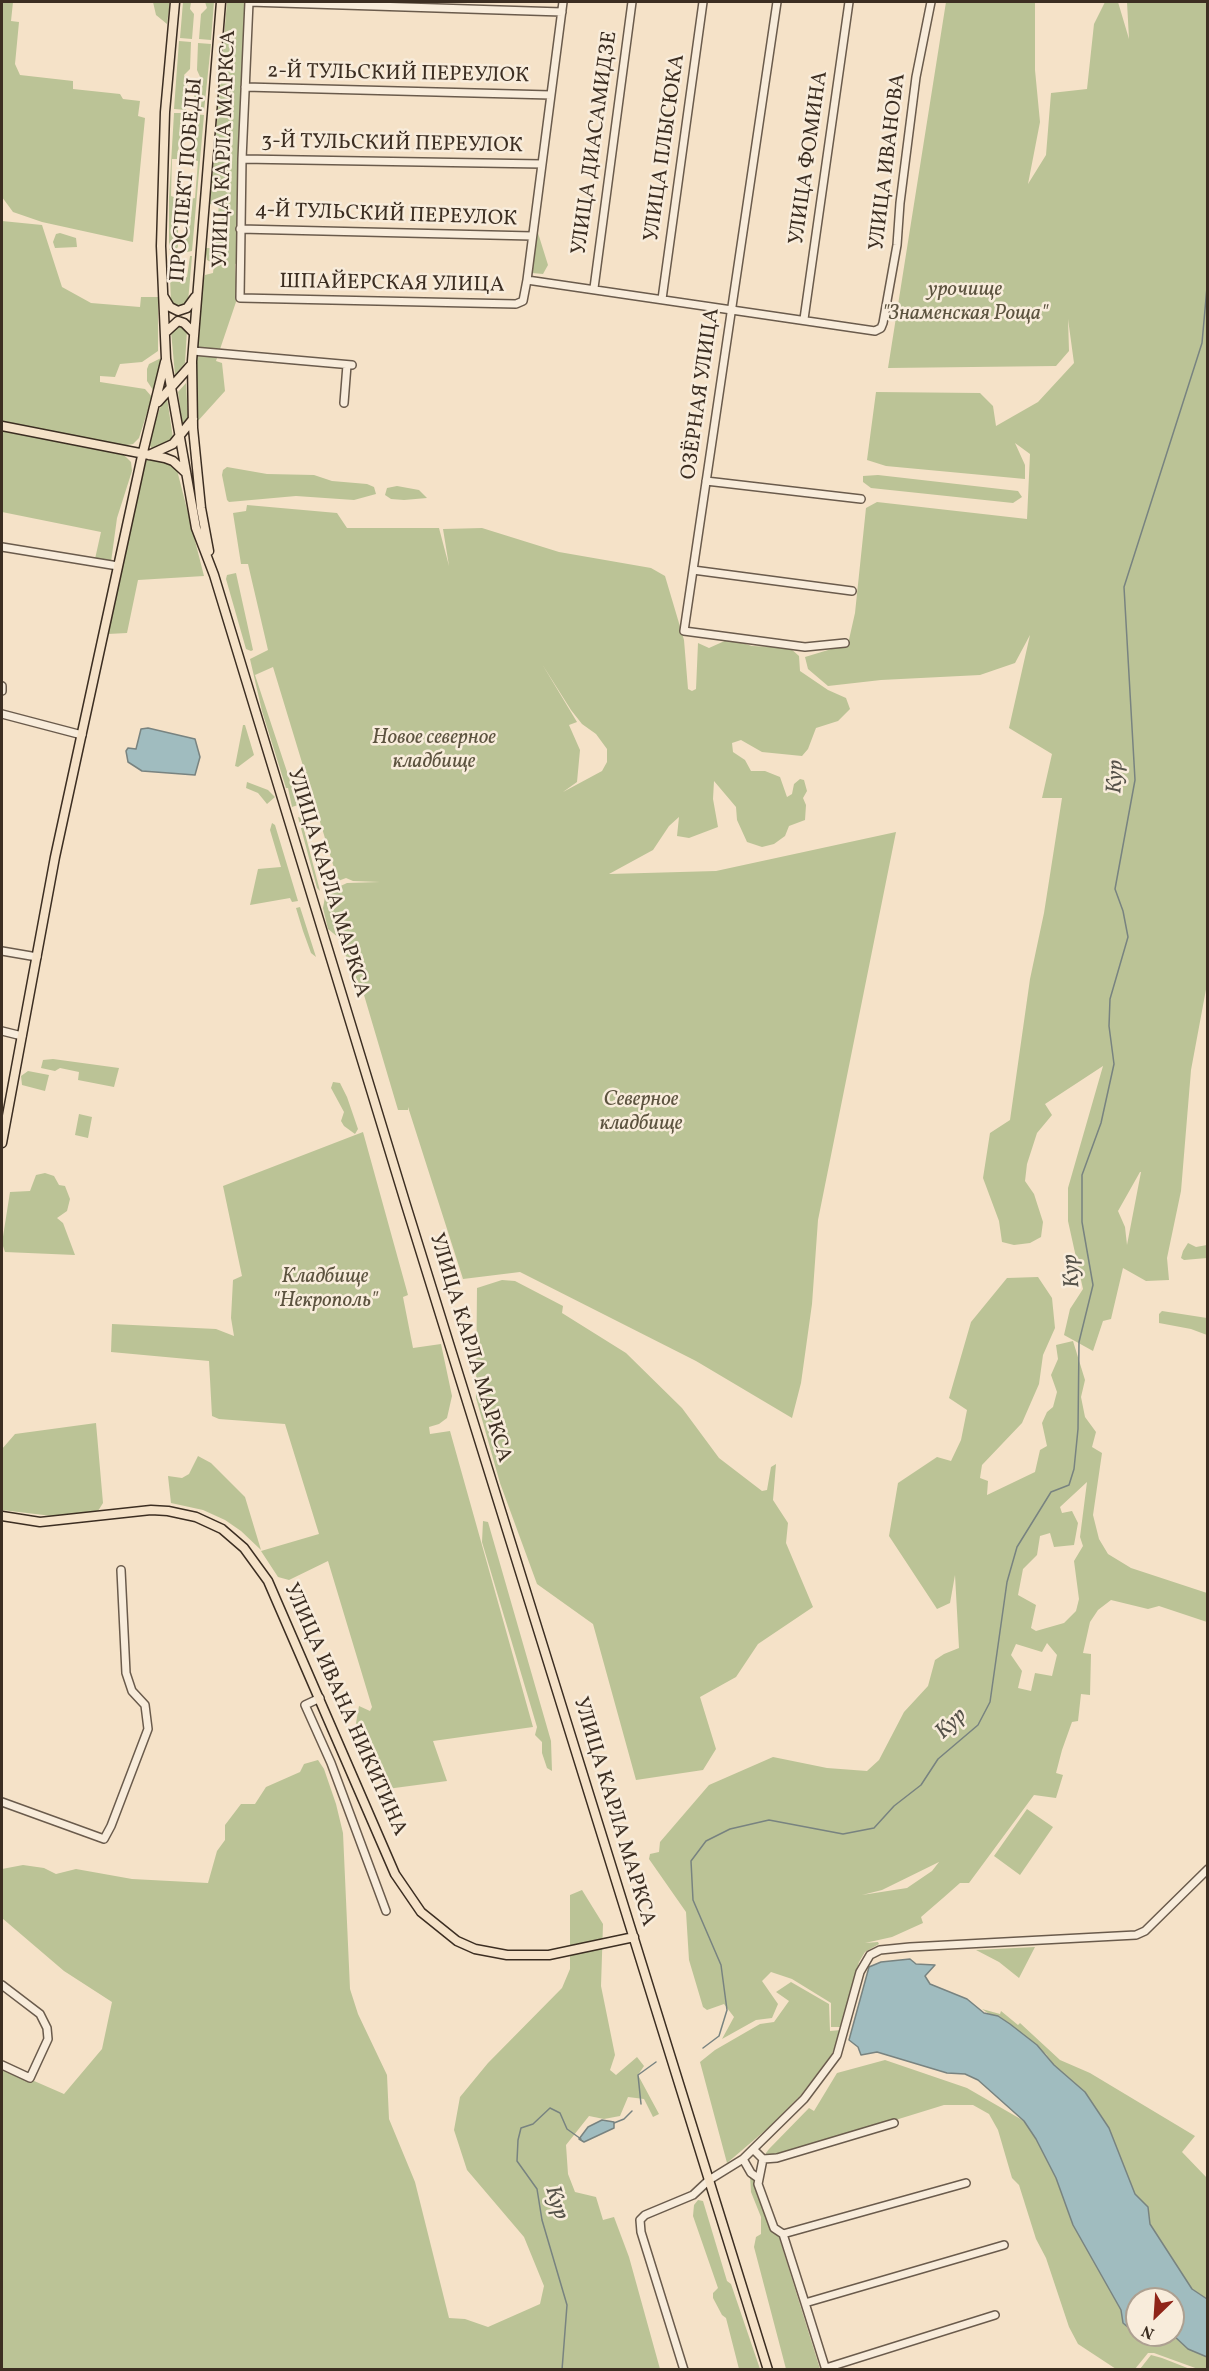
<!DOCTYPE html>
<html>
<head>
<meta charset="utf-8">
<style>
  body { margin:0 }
  #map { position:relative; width:1209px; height:2371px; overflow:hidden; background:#f5e2c8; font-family:Vollkorn,serif }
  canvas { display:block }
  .frame { position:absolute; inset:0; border:3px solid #3c2e22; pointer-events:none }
  .north { position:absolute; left:1125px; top:2287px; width:60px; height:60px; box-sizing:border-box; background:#f8ecdb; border:2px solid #ada091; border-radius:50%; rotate:205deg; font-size:16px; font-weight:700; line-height:24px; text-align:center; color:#3c2e22 }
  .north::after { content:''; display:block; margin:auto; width:21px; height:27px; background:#8f2418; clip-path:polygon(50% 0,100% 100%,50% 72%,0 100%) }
</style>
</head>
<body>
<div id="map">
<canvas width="1209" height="2371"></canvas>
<div class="frame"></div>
<div class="north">N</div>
</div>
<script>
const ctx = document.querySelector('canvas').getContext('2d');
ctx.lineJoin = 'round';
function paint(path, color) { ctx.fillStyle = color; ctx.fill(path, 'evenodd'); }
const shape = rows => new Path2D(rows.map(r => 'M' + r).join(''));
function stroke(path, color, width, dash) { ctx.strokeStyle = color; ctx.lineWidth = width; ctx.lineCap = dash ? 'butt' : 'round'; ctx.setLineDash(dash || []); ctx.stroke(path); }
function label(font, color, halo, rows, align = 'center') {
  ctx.font = font + ' Vollkorn,serif'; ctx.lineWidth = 5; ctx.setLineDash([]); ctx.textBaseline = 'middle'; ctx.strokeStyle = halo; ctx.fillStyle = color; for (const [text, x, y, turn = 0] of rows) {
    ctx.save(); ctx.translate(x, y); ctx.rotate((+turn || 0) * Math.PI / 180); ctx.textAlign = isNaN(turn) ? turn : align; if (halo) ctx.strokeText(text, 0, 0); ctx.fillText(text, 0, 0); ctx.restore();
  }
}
const green = shape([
  [2,2,13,2,11,21,19,22,15,64,20,75,73,81,73,89,120,94,123,99,140,101,138,116,145,118,133,242,42,222,13,212,2,197],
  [153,2,170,2,167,24,156,15],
  [183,2,191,2,190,9,194,14,192,39,180,38],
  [205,2,214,2,211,40,199,39,201,14,207,8],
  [227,2,248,2,238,263,235,264,237,299,216,361,222,363,225,391,197,422,197,355,202,285,205,275,213,273,214,264,207,260,205,248,215,248,216,239,220,237,222,216,218,214,219,205,210,204],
  [946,2,1035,2,1035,70,1040,122,1028,184,1046,155,1051,93,1087,89,1094,24,1105,2,1118,2,1129,39,1127,2,1207,2,1207,984,1191,1070,1181,1191,1167,1258,1169,1280,1146,1281,1123,1268,1111,1319,1103,1321,1093,1351,1064,1335,1070,1309,1083,1289,1068,1221,1068,1188,1103,1066,1045,1104,1052,1115,1037,1133,1027,1164,1025,1181,1034,1194,1043,1222,1041,1237,1030,1243,1014,1245,1002,1242,999,1221,983,1178,990,1133,1010,1120,1030,979,1044,913,1062,798,1042,798,1052,754,1009,728,1030,635,1015,663,980,675,881,680,828,686,808,669,805,657,848,644,855,613,866,508,877,502,1027,519,1030,454,1015,443,1025,465,1025,479,886,466,867,460,876,392,980,393,993,406,996,426,1038,402,1074,363,1068,319,1069,351,1056,366,888,368],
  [1140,1172,1141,1172,1127,1245,1125,1227,1118,1211],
  [179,41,191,42,190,69,184,75,188,85,186,110,174,109],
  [198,43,211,44,204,111,193,110,195,85,201,79,197,70],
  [174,113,184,113,177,159,172,159,171,196,179,199,179,215,176,217,175,225,178,229,178,247,175,250,169,250,169,197],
  [193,114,204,115,192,251,187,252,185,249,185,229,188,228,189,219,185,215,186,200,195,198,198,161,193,160],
  [2,221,42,225,62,287,91,303,140,307,141,297,158,297,158,351,142,362,120,364,115,377,100,376,100,382,145,389,152,397,139,438,133,444,122,446,2,422],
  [60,233,76,238,77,247,55,248,53,242,56,234],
  [538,233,548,265,543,274,532,273,531,269],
  [169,255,172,274,179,281,187,277,190,256,192,256,188,302,179,307,171,302],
  [180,324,187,330,185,363,175,375,171,331],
  [161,358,155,390,153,390,147,381,147,369,149,364],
  [186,383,188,419,183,428,178,392],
  [167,398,173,438,152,449,149,444,151,434,163,399],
  [2,428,123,454,131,462,132,471,117,518,111,562,95,559,101,532,2,512],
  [150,459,176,466,204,576,138,580,127,633,108,634,144,462],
  [227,467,267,474,314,475,332,481,367,484,374,487,376,494,354,500,296,496,229,502,227,500,222,475,223,470],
  [878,475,1018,491,1022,497,1013,503,871,488,863,482,863,476],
  [397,486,419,490,427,498,404,500,391,499,385,495,387,488],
  [247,505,337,513,347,528,439,528,449,566,443,529,482,528,559,552,651,568,665,576,684,640,688,689,692,691,696,689,698,643,709,648,729,639,752,646,790,648,799,656,800,671,828,690,846,698,850,709,838,721,816,728,808,749,802,756,762,752,741,740,732,743,733,752,745,760,751,771,765,771,780,777,787,797,792,794,794,784,800,779,804,780,807,791,803,798,806,805,805,820,789,826,785,836,774,844,762,847,747,842,737,820,736,807,714,781,713,799,718,827,689,838,677,836,679,817,669,826,653,850,609,874,716,871,896,832,818,1220,812,1304,801,1383,792,1418,696,1361,520,1272,463,1279,408,1107,408,1110,398,1110,364,995,345,954,344,942,328,929,323,908,326,891,329,887,334,889,347,883,380,882,353,881,346,878,338,881,273,667,255,675,298,805,292,807,288,788,286,788,262,711,250,659,268,650,248,564,241,564,233,513,246,511],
  [542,664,571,710,582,724,596,734,607,749,607,762,602,771,563,792,577,782,580,750,569,725,577,722],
  [236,573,253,650,251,651,246,649,226,579,227,575],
  [243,725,245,725,254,755,238,767,235,766],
  [247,782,268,790,275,797,267,804,258,793,246,788],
  [298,817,301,818,320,891,317,888],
  [272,823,275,825,298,901,292,902,290,898,250,905,258,869,281,867,270,830],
  [300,907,316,957,311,953,303,931,296,908],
  [53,1059,119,1068,114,1087,78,1080,79,1072,60,1068,55,1071,41,1068,43,1060],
  [28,1071,49,1075,45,1091,22,1085,21,1076],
  [333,1082,340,1083,347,1097,358,1129,355,1134,344,1126,341,1121,344,1112,331,1088],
  [79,1114,92,1117,88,1138,75,1135],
  [363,1132,408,1295,403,1297,413,1348,441,1344,452,1396,447,1418,439,1424,429,1427,430,1434,450,1431,533,1727,433,1741,447,1781,387,1789,356,1723,359,1706,370,1711,372,1707,328,1561,289,1580,278,1577,261,1551,319,1534,285,1424,219,1419,212,1416,209,1361,111,1352,112,1324,216,1329,234,1336,231,1318,233,1280,242,1276,223,1186],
  [45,1173,54,1176,59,1185,65,1186,70,1199,67,1211,57,1218,63,1223,75,1255,5,1252,2,1243,10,1192,30,1191,36,1175],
  [1188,1243,1196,1247,1207,1245,1207,1258,1184,1260,1181,1258,1183,1251],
  [1038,1277,1052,1298,1055,1328,1043,1355,1039,1384,1022,1423,982,1465,980,1478,988,1481,987,1495,1035,1472,1040,1450,1047,1446,1042,1423,1047,1412,1053,1407,1057,1392,1051,1375,1058,1359,1056,1345,1073,1341,1085,1380,1081,1397,1085,1417,1096,1432,1092,1447,1102,1453,1093,1515,1099,1539,1108,1554,1131,1568,1207,1593,1207,1622,1159,1606,1148,1609,1111,1600,1098,1610,1090,1622,1083,1653,1091,1654,1090,1695,1081,1694,1078,1721,1072,1722,1062,1750,1056,1773,1063,1775,1056,1798,1034,1795,969,1883,960,1883,943,1898,921,1917,923,1923,892,1937,865,1943,878,1942,879,1944,865,1952,859,1962,841,2027,831,2027,831,2003,792,1979,771,1972,762,1981,778,2004,772,2018,756,2020,722,2039,734,2017,724,2004,707,2010,703,2007,689,1960,686,1912,649,1859,650,1854,659,1852,660,1842,709,1785,773,1757,827,1768,867,1771,879,1760,904,1712,928,1686,935,1660,944,1654,959,1648,955,1575,950,1603,937,1609,889,1536,898,1483,937,1457,951,1461,961,1440,967,1410,949,1398,971,1322,1007,1278],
  [1087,1482,1080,1537,1083,1546,1074,1561,1079,1599,1076,1611,1064,1623,1036,1631,1031,1628,1036,1605,1018,1595,1023,1569,1037,1555,1040,1536,1050,1533,1054,1547,1074,1545,1078,1523,1072,1511,1062,1513,1060,1507],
  [1047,1643,1057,1655,1052,1676,1035,1673,1031,1691,1018,1688,1022,1671,1011,1655,1016,1644,1042,1652],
  [939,1862,932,1871,907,1888,862,1895,882,1890],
  [502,1280,515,1281,563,1306,562,1313,626,1353,682,1408,719,1458,762,1491,767,1490,771,1467,776,1464,773,1500,788,1523,786,1543,813,1607,758,1644,736,1677,700,1697,716,1749,703,1770,636,1780,593,1624,537,1584,500,1483,476,1398,477,1288],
  [1162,1311,1207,1318,1207,1335,1191,1329,1159,1323,1159,1314],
  [96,1423,103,1503,98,1511,52,1516,2,1510,2,1449,15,1434],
  [198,1456,211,1463,245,1497,261,1550,241,1531,225,1520,203,1510,171,1503,168,1476,182,1478,189,1474],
  [483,1521,488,1522,551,1741,552,1771,547,1768,542,1753,542,1742,535,1735,537,1727,482,1542],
  [318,1760,324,1769,336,1804,343,1833,350,1989,358,2014,387,2075,389,2119,415,2182,449,2318,465,2319,488,2327,540,2304,544,2286,524,2237,467,2170,454,2130,460,2097,488,2063,562,1988,570,1969,570,1895,582,1890,603,1924,601,1986,615,2055,610,2070,616,2075,637,2057,644,2066,638,2075,659,2114,653,2117,644,2099,628,2097,620,2116,604,2119,589,2116,566,2145,568,2174,575,2192,596,2197,603,2220,614,2217,629,2257,660,2369,2,2369,2,2067,64,2094,102,2049,112,2002,64,1971,2,1918,2,1869,23,1865,44,1868,56,1874,76,1869,132,1879,208,1883,217,1851,225,1840,225,1825,241,1804,255,1804,266,1787,300,1772,304,1764],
  [1027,1809,1053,1827,1020,1875,994,1856],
  [1035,1947,1019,1978,999,1962,976,1950],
  [791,1982,829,2004,830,2031,841,2030,832,2054,800,2096,768,2128,727,2163,700,2062,715,2050,760,2024,774,2022,789,2001,776,1992],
  [982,2009,1000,2014,1001,2011,1018,2025,1020,2023,1060,2060,1090,2073,1195,2136,1182,2152,1207,2178,1207,2299,1192,2289,1150,2224,1148,2207,1135,2194,1109,2128,1085,2092,1054,2065,1046,2054],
  [885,2060,967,2088,1024,2121,1036,2139,1056,2178,1073,2225,1121,2310,1123,2323,1138,2336,1146,2336,1150,2339,1173,2335,1188,2349,1207,2357,1207,2369,1198,2369,1154,2353,1148,2353,1135,2369,1116,2369,1078,2344,1069,2327,1046,2258,1036,2239,1019,2185,1012,2178,998,2130,989,2114,973,2105,944,2105,766,2160,766,2153,769,2149,809,2108,814,2111,837,2073],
  [750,2176,757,2179,772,2230,779,2237,820,2369,786,2369,754,2247,756,2237,761,2234,761,2217,751,2192],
  [698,2200,703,2201,727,2281,731,2284,760,2369,739,2369,726,2318,722,2315,713,2298,713,2293,718,2288,693,2216,694,2205],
  [1151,2355,1162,2358,1190,2369,1140,2369]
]);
const water = shape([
  [148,728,195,739,200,757,195,775,142,771,128,762,126,751,128,748,136,749,141,729,148,728],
  [910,1959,916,1964,935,1965,925,1976,930,1984,967,1999,984,2013,998,2016,1010,2024,1037,2045,1054,2065,1085,2092,1109,2128,1135,2194,1148,2207,1150,2224,1192,2289,1207,2299,1207,2357,1188,2349,1173,2335,1173,2299,1137,2299,1137,2335,1166,2335,1150,2339,1146,2336,1138,2336,1123,2323,1121,2310,1073,2225,1056,2178,1036,2139,1024,2121,978,2080,965,2074,947,2073,877,2052,861,2055,858,2047,849,2040,869,1967,881,1962,910,1959],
  [602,2120,614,2122,614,2128,584,2142,579,2139,588,2127,602,2120]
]);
const stream = shape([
  [703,2048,719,2036,727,2010,721,1965,693,1900,691,1861,706,1841,730,1829,769,1820,843,1834,874,1828,894,1806,921,1785,938,1759,978,1725,990,1702,1007,1582,1017,1547,1051,1492,1069,1485,1074,1469,1078,1429,1079,1342,1093,1285,1082,1222,1082,1175,1101,1123,1114,1064,1109,1026,1110,999,1128,937,1123,911,1115,889,1135,780,1124,587,1202,343,1208,276],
  [641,2104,638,2075,656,2062],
  [614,2123,624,2119,632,2111],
  [562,2370,567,2305,542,2220,537,2189,517,2161,518,2140,521,2128,533,2124,550,2108,560,2113,567,2129,581,2139]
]);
const minor = shape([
  [249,2,242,159,240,298,516,304,523,301,527,280,875,331,881,328,883,323,897,245,900,203,916,77,931,2],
  [249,2,562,12],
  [777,2,684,631,805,647,845,643],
  [245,87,551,95],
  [242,159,542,164],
  [240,229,532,236],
  [527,280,563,2],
  [594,288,632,2],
  [662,299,703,2],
  [804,319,849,2],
  [193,351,352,365],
  [344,403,347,365],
  [706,481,861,499],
  [2,547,118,566],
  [693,570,852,591],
  [2,686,2,691],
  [2,714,82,735],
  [2,951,37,957],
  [2,1031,22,1036],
  [320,1698,305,1705,331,1763,386,1911],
  [2,1802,104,1839,111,1826,148,1729,145,1705,132,1691,126,1673,121,1570],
  [2,1985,40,2014,47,2028,48,2039,30,2078,2,2065],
  [754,2150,763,2159,758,2184,774,2228,783,2234,966,2183],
  [743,2159,751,2173,758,2178],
  [763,2159,777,2158,894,2123],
  [783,2234,805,2303,1004,2245],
  [805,2303,826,2370],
  [826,2368,995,2315],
  [684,2370,641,2232,640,2220,645,2215,693,2195,709,2180,743,2159,804,2099,837,2055,860,1972,870,1955,880,1950,910,1947,1136,1935,1145,1931,1208,1869]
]);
const major = shape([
  [175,2,165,112,161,246,166,359,196,528,214,575,406,1205,768,2370],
  [164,297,170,307,178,311,187,308,195,297],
  [166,332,178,321,184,323,194,333],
  [158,402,191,365],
  [2,426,165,458,173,461,185,472],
  [149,455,173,444,193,419],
  [209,551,201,508,193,428,192,361,221,2],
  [2,1143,55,857,142,456,165,362],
  [2,1516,40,1522,151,1510,168,1511,196,1517,222,1529,244,1548,268,1581,395,1874,421,1912,457,1941,475,1949,507,1955,549,1955,634,1937]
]);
const streetNames = [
  ["2-Й ТУЛЬСКИЙ ПЕРЕУЛОК",398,75,1],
  ["УЛИЦА ДИАСАМИДЗЕ",596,143,-82],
  ["3-Й ТУЛЬСКИЙ ПЕРЕУЛОК",392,145,1],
  ["УЛИЦА ПЛЫСЮКА",666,148,-82],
  ["УЛИЦА КАРЛА МАРКСА",226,149,-88],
  ["УЛИЦА ФОМИНА",810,158,-82],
  ["УЛИЦА ИВАНОВА",889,162,-83],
  ["ПРОСПЕКТ ПОБЕДЫ",188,180,-85],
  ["4-Й ТУЛЬСКИЙ ПЕРЕУЛОК",386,216,2],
  ["ШПАЙЕРСКАЯ УЛИЦА",392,285,1],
  ["ОЗЁРНАЯ УЛИЦА",702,394,-82],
  ["УЛИЦА КАРЛА МАРКСА",327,883,73],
  ["УЛИЦА КАРЛА МАРКСА",469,1348,73],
  ["УЛИЦА ИВАНА НИКИТИНА",344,1710,66],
  ["УЛИЦА КАРЛА МАРКСА",613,1812,73]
];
const parkNames = [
  ["урочище",965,291],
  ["\"Знаменская Роща\"",965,315],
  ["Новое северное",434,739],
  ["кладбище",434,763],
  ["Северное",641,1101],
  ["кладбище",641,1125],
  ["Кладбище",325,1278],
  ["\"Некрополь\"",325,1302]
];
const waterNames = [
  ["Кур",1117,777,-87],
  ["Кур",1073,1271,-95],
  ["Кур",952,1725,-44],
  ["Кур",555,2203,72]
];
paint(green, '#bbc396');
paint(water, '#a0bcbf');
stroke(water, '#788380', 1.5);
stroke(stream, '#788380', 1.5);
stroke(minor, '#6a5b4c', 10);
stroke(major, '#3c2e22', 11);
stroke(minor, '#f8ecdb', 7);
stroke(major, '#f5e2c8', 8);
label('21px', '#3c2e22', '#f8ecdb', streetNames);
label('italic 21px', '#5c533f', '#f8ecdb', parkNames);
label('italic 22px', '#555249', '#f8ecdb', waterNames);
</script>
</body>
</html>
